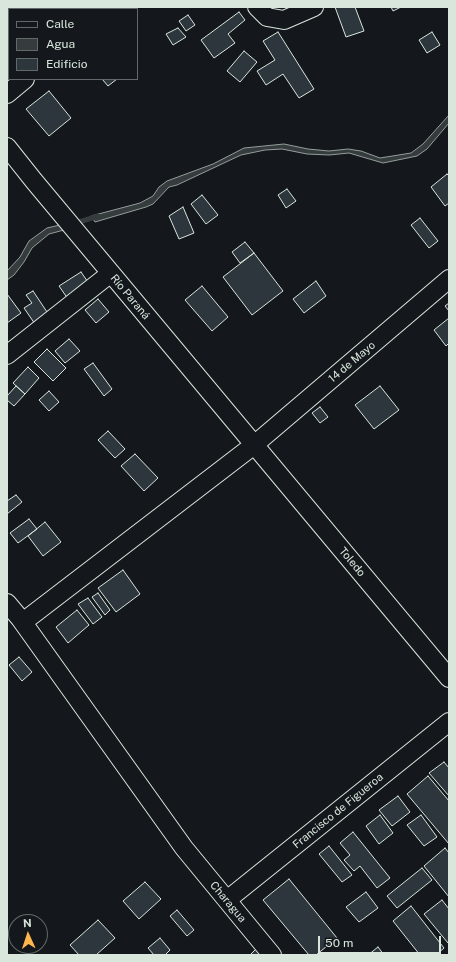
<!DOCTYPE html>
<html>
<head>
<meta charset="utf-8">
<style>
  body { margin:0 }
  #map { position:relative; width:456px; height:962px; overflow:hidden; background:#14181c; font-family:"Public Sans",sans-serif }
  canvas { display:block }
  .frame { position:absolute; inset:0; border:8px solid #d8e6dc; pointer-events:none }
  .legend { position:absolute; left:8px; top:8px; width:130px; height:72px; box-sizing:border-box; background:#14181c; border:1px solid #626a69; margin:0; padding:5px 7px; list-style:none; font-size:12px; color:#d8e6dc }
  .legend li { display:flex; align-items:center; gap:8px; height:20px }
  .legend b { width:20px; border:1px solid #626a69 }
  .north { position:absolute; left:8px; top:914px; width:40px; height:40px; box-sizing:border-box; background:#14181c; border:1px solid #626a69; border-radius:50%; rotate:357deg; font-size:11px; font-weight:700; line-height:16px; text-align:center; color:#d8e6dc }
  .north::after { content:''; display:block; margin:auto; width:14px; height:18px; background:#ffb74d; clip-path:polygon(50% 0,100% 100%,50% 72%,0 100%) }
  .scale { position:absolute; left:318px; top:936px; width:123px; height:18px; box-sizing:border-box; border:2px solid #d8e6dc; border-top:0; padding-left:5px; font-size:12px; line-height:14px; white-space:nowrap; color:#d8e6dc; -webkit-text-stroke:3px #14181c; paint-order:stroke }
</style>
</head>
<body>
<div id="map">
<canvas width="456" height="962"></canvas>
<div class="frame"></div>
<ul class="legend">
<li><b style="height:5px;background:#14181c"></b>Calle</li>
<li><b style="height:11px;background:#363b3e"></b>Agua</li>
<li><b style="height:11px;background:#2c363c"></b>Edificio</li>
</ul>
<div class="north">N</div>
<div class="scale">50 m</div>
</div>
<script>
const ctx = document.querySelector('canvas').getContext('2d');
ctx.lineJoin = 'round';
function paint(path, color) { ctx.fillStyle = color; ctx.fill(path, 'evenodd'); }
const shape = rows => new Path2D(rows.map(r => 'M' + r).join(''));
function stroke(path, color, width, dash) { ctx.strokeStyle = color; ctx.lineWidth = width; ctx.lineCap = dash ? 'butt' : 'round'; ctx.setLineDash(dash || []); ctx.stroke(path); }
function label(font, color, halo, rows, align = 'center') {
  ctx.font = font + ' "Public Sans",sans-serif'; ctx.lineWidth = 3; ctx.setLineDash([]); ctx.textBaseline = 'middle'; ctx.strokeStyle = halo; ctx.fillStyle = color; for (const [text, x, y, turn = 0] of rows) {
    ctx.save(); ctx.translate(x, y); ctx.rotate((+turn || 0) * Math.PI / 180); ctx.textAlign = isNaN(turn) ? turn : align; if (halo) ctx.strokeText(text, 0, 0); ctx.fillText(text, 0, 0); ctx.restore();
  }
}
const green = shape([
  [7,7,22,8,22,9,9,9,9,30,7,31,7,7]
]);
const water = shape([
  [449,115,449,123,427,149,417,156,383,163,349,153,329,155,307,154,282,149,265,150,241,155,177,185,169,187,153,204,146,207,95,222,91,216,140,203,153,196,159,187,167,181,213,164,244,148,284,144,308,149,329,151,348,149,361,151,380,158,411,153,423,144,449,115],
  [60,225,64,230,49,234,32,248,24,262,14,275,7,280,7,271,20,257,29,241,47,228,60,225]
]);
const stream = shape([
  [73,224,98,216]
]);
const building = shape([
  [37,7,48,7,49,9,34,9,37,7],
  [58,7,76,7,73,9,60,9,58,7],
  [76,7,101,7,103,9,77,9,76,7],
  [335,7,355,7,364,31,346,37,335,7],
  [391,7,401,7,393,11,391,7],
  [239,12,245,20,228,34,235,43,214,58,201,40,239,12],
  [188,15,195,25,186,31,179,21,188,15],
  [178,28,186,37,173,45,166,34,178,28],
  [278,32,314,89,299,98,283,74,266,85,257,71,275,60,263,41,278,32],
  [432,32,440,45,427,53,419,40,432,32],
  [244,51,257,62,240,82,227,71,244,51],
  [102,79,117,79,108,86,102,79],
  [49,91,71,118,49,136,26,109,49,91],
  [447,174,449,176,449,203,445,206,431,187,447,174],
  [287,189,296,201,286,208,278,195,287,189],
  [202,195,218,215,206,224,191,204,202,195],
  [183,207,194,233,179,239,169,216,183,207],
  [420,218,438,241,429,248,411,225,420,218],
  [245,242,254,253,240,263,232,252,245,242],
  [254,253,283,291,252,315,223,277,254,253],
  [81,272,90,285,68,299,59,286,81,272],
  [316,281,326,296,304,313,293,299,316,281],
  [202,286,228,317,212,331,185,300,202,286],
  [33,291,49,315,35,324,24,308,32,303,26,295,33,291],
  [7,294,21,313,7,323,7,294],
  [98,299,109,312,96,323,85,310,98,299],
  [449,303,449,311,445,306,449,303],
  [449,318,449,343,446,346,434,330,449,318],
  [69,339,80,351,65,363,55,351,69,339],
  [47,349,66,368,53,381,34,362,47,349],
  [93,363,112,389,104,396,84,369,93,363],
  [28,367,39,378,25,394,13,383,28,367],
  [16,386,25,394,14,406,7,400,7,396,16,386],
  [380,386,399,410,374,429,355,405,380,386],
  [49,391,59,402,49,411,39,400,49,391],
  [320,407,328,417,320,423,312,413,320,407],
  [108,431,125,449,115,458,98,440,108,431],
  [135,454,158,478,144,491,121,466,135,454],
  [16,495,22,502,7,514,7,501,16,495],
  [29,519,37,529,18,543,10,533,29,519],
  [45,522,61,542,43,556,28,536,45,522],
  [123,570,140,594,116,612,98,588,123,570],
  [98,593,110,610,105,615,92,597,98,593],
  [88,598,102,617,93,624,78,604,88,598],
  [77,610,89,625,68,643,56,627,77,610],
  [19,657,32,672,22,681,9,665,19,657],
  [444,762,449,768,449,796,429,773,444,762],
  [428,776,449,801,449,844,407,794,428,776],
  [398,796,410,812,392,826,379,810,398,796],
  [380,815,393,833,379,844,366,826,380,815],
  [421,815,437,837,424,846,407,825,421,815],
  [353,832,390,878,377,888,360,866,354,871,344,860,350,855,340,843,353,832],
  [329,846,352,875,342,882,319,854,329,846],
  [445,848,449,853,449,897,424,866,445,848],
  [422,868,432,880,397,908,387,896,422,868],
  [289,879,337,938,316,955,309,955,263,900,289,879],
  [145,882,161,899,139,919,123,901,145,882],
  [366,892,378,908,359,922,346,907,366,892],
  [442,900,449,909,449,942,448,943,424,914,442,900],
  [411,906,444,948,436,955,420,955,393,921,411,906],
  [177,910,194,930,187,936,170,916,177,910],
  [98,920,115,938,96,955,79,955,70,945,98,920],
  [160,938,170,950,165,955,154,955,148,948,160,938],
  [259,946,269,955,250,955,259,946],
  [378,947,384,955,368,955,378,947]
]);
const minor = shape([
  [257,7,267,17,284,20,314,7],
  [110,9,113,7],
  [7,94,25,79],
  [7,147,34,181,449,678],
  [7,355,111,273],
  [7,603,23,622,254,445,449,279],
  [19,617,184,848,272,955],
  [227,900,449,722]
]);
const streetNames = [
  ["Río Paraná",130,297,50],
  ["14 de Mayo",352,362,-40],
  ["Toledo",352,562,50],
  ["Francisco de Figueroa",338,811,-39],
  ["Charagua",228,902,50]
];
paint(green, '#202428');
stroke(green, '#939e99', 1);
paint(water, '#363b3e');
stroke(water, '#939e99', 1);
stroke(stream, '#363b3e', 5);
paint(building, '#2c363c');
stroke(building, '#d8e6dc', 1);
stroke(minor, '#d8e6dc', 20);
stroke(minor, '#14181c', 18);
label('11px', '#d8e6dc', '#14181c', streetNames);
</script>
</body>
</html>
